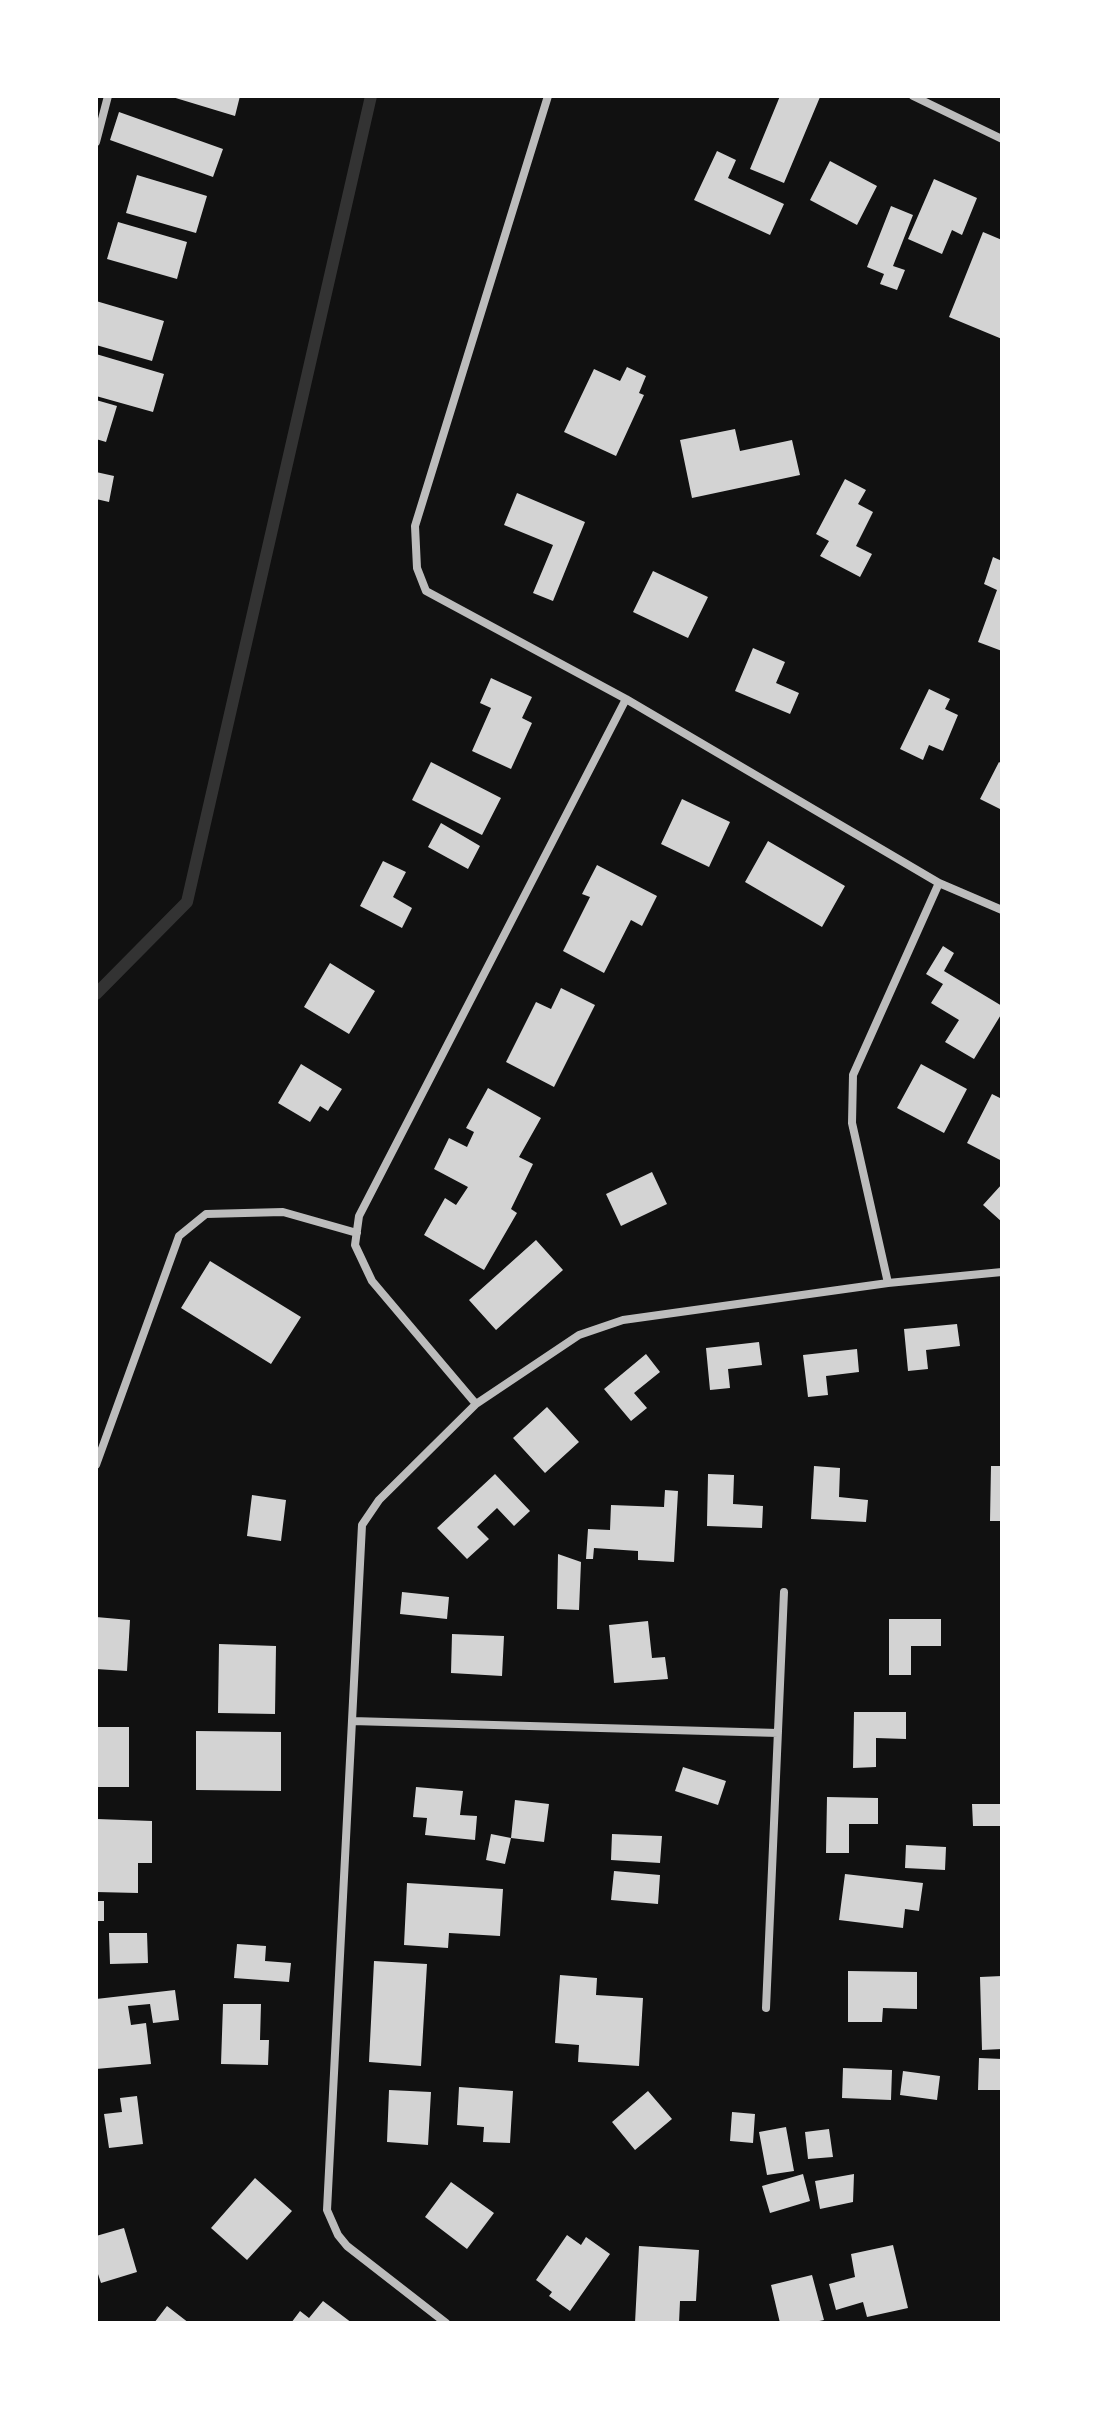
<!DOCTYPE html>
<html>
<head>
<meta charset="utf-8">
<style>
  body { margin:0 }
  #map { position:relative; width:1098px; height:2419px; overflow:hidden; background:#111; font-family:Overpass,sans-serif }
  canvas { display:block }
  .frame { position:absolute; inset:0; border:98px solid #fff; pointer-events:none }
</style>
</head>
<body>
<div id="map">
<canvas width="1098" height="2419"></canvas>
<div class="frame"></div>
</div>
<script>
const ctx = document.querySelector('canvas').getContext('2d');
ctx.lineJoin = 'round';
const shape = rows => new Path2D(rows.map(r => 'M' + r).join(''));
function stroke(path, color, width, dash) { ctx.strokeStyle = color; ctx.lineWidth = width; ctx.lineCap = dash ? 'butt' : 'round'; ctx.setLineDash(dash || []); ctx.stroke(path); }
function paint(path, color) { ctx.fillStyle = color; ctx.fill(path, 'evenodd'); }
const stream = shape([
  [96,994,187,902,371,96]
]);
const building = shape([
  [169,96,240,96,235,116],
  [780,96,820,97,784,183,750,169],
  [119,112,223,149,213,177,110,140],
  [717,151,736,160,728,178,784,204,770,235,694,200],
  [830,161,877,186,857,225,810,200],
  [137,175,207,196,196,233,126,213],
  [934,179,977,198,962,235,952,230,942,254,908,239],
  [891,206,913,215,893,266,905,270,897,290,880,284,884,274,867,267],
  [118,222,187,242,177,279,107,259],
  [983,232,1002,240,1002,339,949,317],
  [96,301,164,321,152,361,96,345],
  [96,354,164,374,153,412,96,396],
  [627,367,646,376,639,393,644,395,616,456,564,432,594,369,620,381],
  [96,400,117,406,106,442,96,439],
  [735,429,740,451,792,440,800,475,692,498,680,440],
  [96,472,114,476,109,502,96,499],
  [845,479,866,490,858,504,873,512,856,546,872,554,860,577,820,556,829,541,816,534],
  [517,493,585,522,553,601,533,593,553,545,504,525],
  [993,557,1002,561,1002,651,978,642,997,590,984,584],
  [653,571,708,597,688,638,633,612],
  [753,648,785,662,776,683,799,693,790,714,735,691],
  [491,678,532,697,522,718,532,723,511,769,472,751,491,708,480,703],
  [929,689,950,699,945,709,958,715,943,751,929,745,923,760,900,749],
  [431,762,501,798,482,835,412,800],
  [999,762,1002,764,1002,810,980,799],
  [682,799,730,822,709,867,661,844],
  [441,823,480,846,468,869,428,847],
  [768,841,845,886,822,927,745,882],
  [383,861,406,872,393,897,412,908,402,928,360,906],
  [597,865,657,896,642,926,631,920,604,973,563,951,590,897,582,894],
  [943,946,954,953,944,971,1002,1006,1002,1013,974,1059,945,1042,959,1020,931,1003,943,984,926,974],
  [330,963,375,991,349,1034,304,1007],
  [561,988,595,1005,554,1087,506,1062,536,1002,551,1009],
  [301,1064,342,1089,328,1111,320,1106,310,1122,278,1103],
  [921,1064,967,1089,944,1133,897,1108],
  [488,1088,541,1118,519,1157,533,1164,511,1209,517,1213,484,1270,424,1235,445,1198,456,1205,468,1187,434,1169,449,1138,467,1147,474,1132,466,1128],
  [992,1094,1002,1099,1002,1161,967,1143],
  [652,1172,667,1204,621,1226,606,1194],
  [1002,1184,1002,1222,983,1205],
  [536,1240,563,1270,496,1330,469,1300],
  [210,1261,301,1317,271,1364,181,1308],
  [957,1324,960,1346,926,1350,928,1369,908,1371,904,1329],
  [759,1342,762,1365,728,1369,730,1388,710,1390,706,1348],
  [857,1349,859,1372,826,1376,828,1395,808,1397,803,1355],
  [646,1354,660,1372,634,1393,647,1408,631,1421,604,1389],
  [547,1407,579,1442,545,1473,513,1438],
  [814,1466,840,1468,839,1497,868,1500,866,1522,811,1519],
  [991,1466,1002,1466,1002,1521,990,1521],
  [495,1474,530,1511,514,1526,497,1508,477,1527,489,1539,467,1559,437,1528],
  [708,1474,734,1475,733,1504,763,1506,762,1528,707,1526],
  [665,1490,678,1491,674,1562,638,1560,638,1551,594,1548,593,1559,586,1559,588,1529,610,1530,611,1505,664,1507],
  [252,1495,286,1500,281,1541,247,1536],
  [558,1554,581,1562,579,1610,557,1609],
  [402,1592,449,1597,447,1619,400,1614],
  [96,1617,130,1620,127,1671,96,1669],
  [889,1619,941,1619,941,1646,911,1646,911,1675,889,1675],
  [648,1621,652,1658,665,1657,668,1679,614,1683,609,1625],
  [452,1634,504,1636,502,1676,451,1673],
  [219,1644,276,1646,275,1714,218,1713],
  [854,1712,906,1712,906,1739,876,1738,876,1767,853,1768],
  [96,1727,129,1727,129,1787,96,1787],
  [196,1731,281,1732,281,1791,196,1790],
  [683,1767,726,1781,718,1805,675,1791],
  [416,1787,463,1791,460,1815,477,1816,475,1840,425,1835,427,1818,413,1817],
  [827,1797,878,1798,878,1824,849,1824,849,1853,826,1853],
  [515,1800,549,1804,544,1842,511,1838],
  [972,1804,1002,1804,1002,1826,973,1826],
  [97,1819,152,1821,152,1863,138,1863,138,1893,96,1892],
  [491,1834,511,1838,505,1864,486,1860],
  [612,1834,662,1836,660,1863,611,1860],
  [906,1845,946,1847,945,1870,905,1868],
  [614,1871,660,1875,658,1904,611,1900],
  [845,1874,923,1883,919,1911,905,1909,903,1928,839,1920],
  [407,1883,503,1889,500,1936,449,1933,448,1948,404,1945],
  [96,1901,104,1901,104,1921,96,1921],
  [109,1933,147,1933,148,1963,110,1964],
  [237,1944,266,1946,265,1961,291,1963,289,1982,234,1978],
  [374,1961,427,1964,421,2066,369,2062],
  [848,1971,917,1972,917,2009,883,2008,882,2022,848,2022],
  [560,1975,597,1978,596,1995,643,1998,639,2066,578,2062,579,2045,555,2043],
  [1002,1976,1002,2049,982,2050,980,1977],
  [175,1990,179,2020,153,2023,150,2004,128,2006,131,2025,146,2023,151,2064,96,2069,96,1999],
  [223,2004,261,2004,260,2040,269,2040,268,2065,221,2064],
  [979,2058,1002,2059,1002,2090,978,2090],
  [843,2068,892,2070,891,2100,842,2098],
  [903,2071,940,2076,937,2100,900,2095],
  [459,2087,513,2091,510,2143,483,2142,484,2127,457,2125],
  [389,2090,431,2092,428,2145,387,2142],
  [648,2091,672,2119,635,2150,612,2122],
  [137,2096,143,2144,109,2148,104,2114,122,2112,120,2098],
  [732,2112,755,2114,753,2143,730,2141],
  [786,2127,794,2171,767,2175,759,2132],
  [829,2129,833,2157,808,2159,805,2132],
  [803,2174,810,2201,770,2213,762,2186],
  [854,2174,853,2202,820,2209,815,2181],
  [255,2178,292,2211,247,2260,211,2228],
  [451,2182,494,2213,467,2249,425,2217],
  [124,2228,137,2272,101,2283,96,2268,96,2236],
  [567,2235,581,2245,586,2237,610,2254,570,2311,549,2296,552,2292,536,2280],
  [893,2245,908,2308,867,2317,863,2302,836,2310,829,2284,855,2277,851,2254],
  [639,2246,699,2250,696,2301,680,2301,679,2323,635,2323],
  [812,2275,824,2320,810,2323,780,2323,771,2285],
  [323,2301,352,2323,291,2323,300,2311,309,2318],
  [167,2306,189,2323,154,2323]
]);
const minor = shape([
  [548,96,415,526,417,568,426,591,626,699,939,883,1002,910],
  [913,96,1002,139],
  [96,142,108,96],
  [888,1283,852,1123,853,1075,939,883],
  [476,1404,372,1281,355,1245,359,1216,626,699],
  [96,1465,179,1236,206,1214,283,1212,357,1233],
  [352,1721,778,1733],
  [766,2008,784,1592],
  [446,2323,347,2246,338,2235,327,2210,362,1525,379,1500,476,1404,579,1335,623,1320,888,1283,1002,1272]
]);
stroke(stream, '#333', 12);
paint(building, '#d3d3d3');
stroke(minor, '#bcbcbc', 8);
</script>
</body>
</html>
